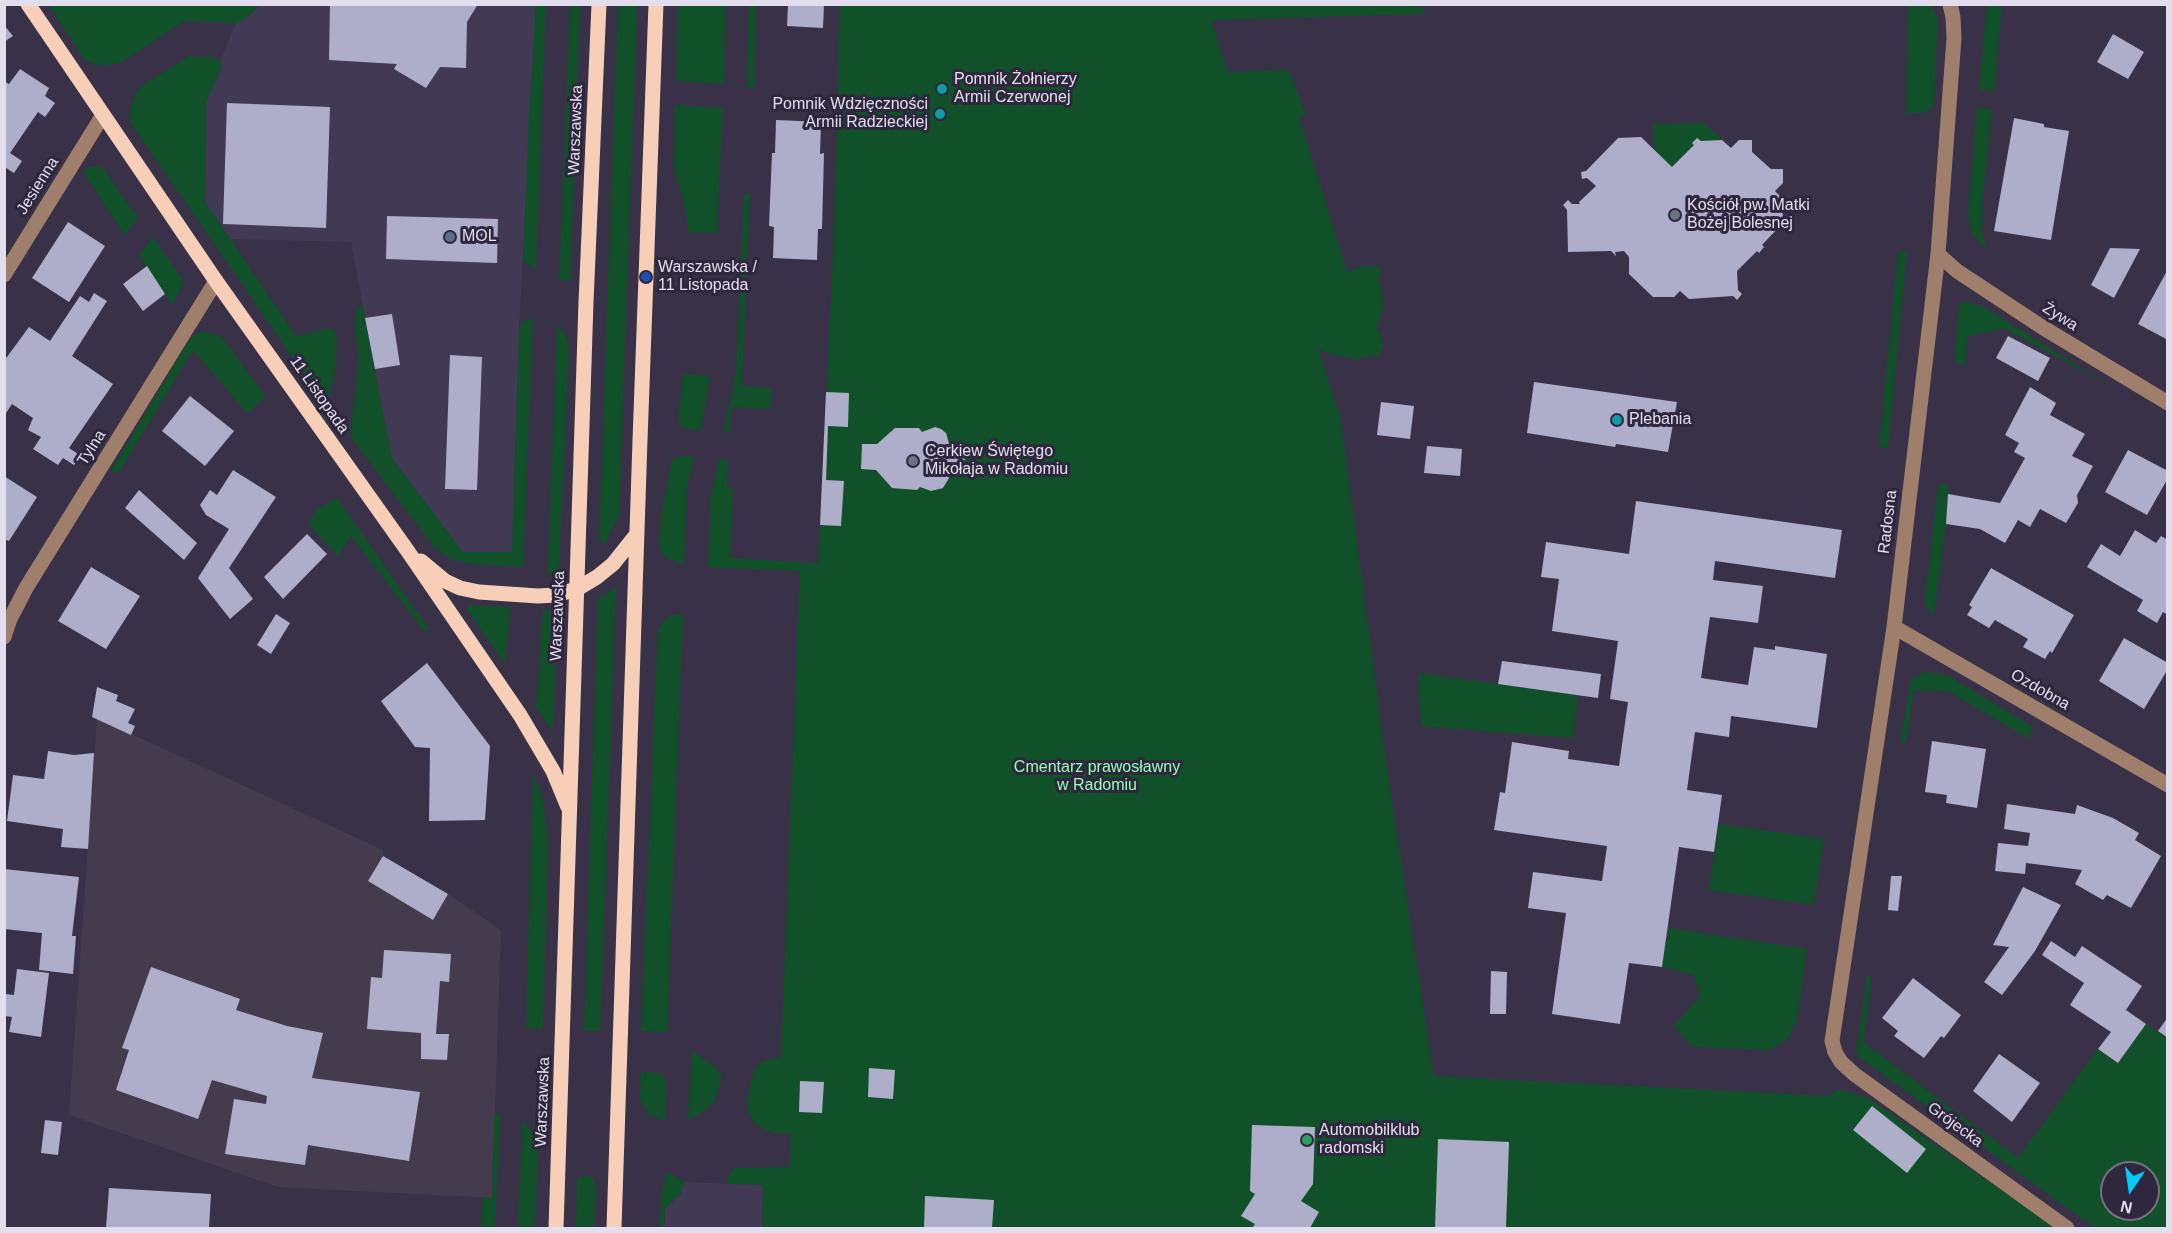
<!DOCTYPE html>
<html>
<head>
<meta charset="utf-8">
<style>
  body { margin:0 }
  #map { position:relative; width:2172px; height:1233px; overflow:hidden; background:#383147; font-family:Helvetica,sans-serif }
  canvas { display:block }
  .frame { position:absolute; inset:0; border:6px solid #e2deed; pointer-events:none }
  .north { position:absolute; left:2100px; top:1161px; width:60px; height:60px; box-sizing:border-box; background:#2e273d; border:2px solid #767083; border-radius:50%; rotate:193deg; font-size:16px; font-weight:700; line-height:24px; text-align:center; color:#e2deed }
  .north::after { content:''; display:block; margin:auto; width:21px; height:27px; background:#03cbf9; clip-path:polygon(50% 0,100% 100%,50% 72%,0 100%) }
</style>
</head>
<body>
<div id="map">
<canvas width="2172" height="1233"></canvas>
<div class="frame"></div>
<div class="north">N</div>
</div>
<script>
const ctx = document.querySelector('canvas').getContext('2d');
ctx.lineJoin = 'round';
function paint(path, color) { ctx.fillStyle = color; ctx.fill(path, 'evenodd'); }
const shape = rows => new Path2D(rows.map(r => 'M' + r).join(''));
function stroke(path, color, width, dash) { ctx.strokeStyle = color; ctx.lineWidth = width; ctx.lineCap = dash ? 'butt' : 'round'; ctx.setLineDash(dash || []); ctx.stroke(path); }
function label(font, color, halo, rows, align = 'center') {
  ctx.font = font + ' Helvetica,sans-serif'; ctx.lineWidth = 6; ctx.setLineDash([]); ctx.textBaseline = 'middle'; ctx.strokeStyle = halo; ctx.fillStyle = color; for (const [text, x, y, turn = 0] of rows) {
    ctx.save(); ctx.translate(x, y); ctx.rotate((+turn || 0) * Math.PI / 180); ctx.textAlign = isNaN(turn) ? turn : align; if (halo) ctx.strokeText(text, 0, 0); ctx.fillText(text, 0, 0); ctx.restore();
  }
}
const built = shape([
  [260,5,536,5,519,332,512,552,463,552,391,458,351,242,230,239,205,202,206,103,208,95,222,68,220,61,236,23,246,18],
  [684,1182,763,1185,762,1228,664,1228,665,1208,681,1194]
]);
const industrial = shape([
  [97,718,383,850,383,856,448,894,501,930,492,1198,278,1187,69,1115]
]);
const green = shape([
  [1398,4,1424,8,1425,14,1211,20,1228,72,1289,70,1306,115,1299,117,1348,274,1353,270,1363,266,1377,266,1381,270,1379,280,1384,306,1377,327,1382,338,1383,346,1379,355,1356,359,1334,355,1318,349,1341,420,1386,761,1434,1076,1828,1096,1840,1089,1869,1099,2056,1228,762,1228,763,1185,726,1184,729,1174,735,1168,790,1167,791,1133,774,1133,763,1129,754,1122,748,1112,747,1097,754,1072,759,1064,767,1060,781,1057,800,571,708,567,711,496,719,460,728,459,727,488,733,488,730,558,818,563,833,259,840,5],
  [49,5,260,5,246,18,236,23,184,21,122,62,110,65,97,65,85,60],
  [536,5,546,5,536,269,523,261,529,115],
  [570,5,580,5,570,281,559,280],
  [618,5,637,5,619,515,605,543,599,540],
  [678,5,726,5,724,84,676,81],
  [749,5,756,5,754,88,747,88],
  [1908,5,1930,5,1938,19,1934,103,1932,108,1925,113,1906,113],
  [1987,5,2002,5,1994,91,1979,90],
  [189,56,212,57,220,61,222,67,206,103,205,202,296,336,329,328,335,331,337,339,336,362,330,396,325,398,317,393,131,123,129,112,136,93,142,86],
  [675,105,723,108,717,233,688,232,686,210,674,169],
  [1977,108,1992,109,1983,196,1982,232,1987,250,1972,233,1968,216],
  [1704,123,1722,140,1692,143,1694,145,1672,167,1654,150,1653,124],
  [88,167,102,167,138,218,125,235,83,172],
  [744,194,750,194,742,386,771,388,771,406,769,409,731,407,730,433,723,432,736,373],
  [153,237,184,282,172,305,139,255],
  [1898,252,1907,252,1888,448,1879,447],
  [1960,302,1968,302,1983,307,1998,316,2111,387,2004,328,1968,336,1964,367,1954,360],
  [362,303,392,458,463,552,512,552,519,332,521,323,533,318,523,567,471,564,449,558,434,547,352,439,351,429,359,357,354,326,357,309],
  [557,324,567,338,569,346,559,570,548,575],
  [205,332,221,336,266,397,247,413,193,350,118,474,111,471,189,340,197,333],
  [683,374,710,376,701,430,685,429,678,422],
  [682,456,694,457,687,487,684,564,666,558,661,552,659,542,662,512,672,460],
  [1949,484,1946,524,1934,616,1925,605,1925,597,1938,485],
  [337,498,429,629,425,632,351,536,338,556,308,524,318,508],
  [616,587,600,1031,584,1031,598,599],
  [469,605,510,607,505,664,467,609],
  [543,609,557,610,553,728,551,728,536,707],
  [683,614,667,1032,641,1031,658,629,664,620,672,615],
  [1924,672,1937,673,1950,677,2033,727,2029,739,1948,691,1914,690,1906,742,1900,743,1911,680],
  [1419,673,1578,695,1573,738,1422,726,1418,688],
  [533,772,543,800,548,843,543,1029,526,1028],
  [1719,824,1824,839,1814,905,1709,890],
  [1668,928,1807,949,1797,1020,1787,1039,1770,1050,1692,1047,1674,1026,1700,996,1694,975,1662,967],
  [1867,975,1872,978,1863,1042,2018,1158,2098,1049,2119,1063,2146,1024,2167,1038,2167,1228,2095,1228,1859,1057,1856,1051],
  [2112,1173,2148,1173,2148,1209,2112,1209],
  [692,1051,715,1067,722,1076,715,1100,706,1110,688,1120],
  [641,1072,658,1073,663,1075,666,1080,665,1121,651,1116,643,1105,640,1099],
  [500,1114,495,1228,481,1228,482,1198,492,1198,494,1115],
  [522,1121,531,1130,536,1141,538,1152,535,1228,518,1228],
  [669,1173,684,1182,683,1189,677,1198,665,1208,664,1228,659,1228,661,1193,666,1176],
  [586,1175,592,1177,596,1185,594,1228,576,1228,577,1184,579,1178]
]);
const building = shape([
  [330,4,478,4,467,22,466,68,440,67,426,88,394,69,397,64,329,60],
  [788,4,824,4,823,28,787,26],
  [4,25,13,36,4,42],
  [2113,34,2144,52,2128,79,2097,62],
  [20,69,49,88,45,96,55,103,45,117,38,112,10,153,22,161,14,173,6,168,4,170,4,81,9,84],
  [227,103,330,107,326,228,223,224],
  [2014,118,2044,124,2044,127,2069,131,2051,240,1994,231],
  [776,120,821,122,820,154,824,153,822,229,818,229,817,260,773,258,774,227,769,226,772,153,775,153],
  [1641,137,1672,167,1694,145,1692,143,1697,138,1701,141,1722,140,1731,148,1739,140,1752,140,1752,152,1762,161,1771,169,1783,169,1783,183,1775,191,1782,198,1783,220,1787,223,1781,229,1779,227,1762,245,1764,247,1759,253,1757,251,1737,271,1738,290,1742,294,1737,300,1733,296,1689,299,1680,291,1674,297,1653,297,1629,274,1629,257,1624,251,1615,252,1616,256,1611,251,1568,252,1567,210,1563,205,1568,200,1572,204,1580,204,1579,202,1596,186,1587,178,1582,179,1581,172,1586,171,1618,138],
  [387,216,498,219,497,263,386,259],
  [68,222,105,246,69,302,32,278],
  [2110,248,2140,249,2114,298,2091,285],
  [147,266,165,294,143,311,123,284],
  [2168,269,2168,340,2138,324],
  [94,293,107,301,72,356,113,384,69,448,81,456,74,465,63,458,58,465,33,449,41,437,28,430,33,418,12,404,4,416,4,361,29,327,50,341,80,296,89,302],
  [392,314,400,365,375,369,365,318],
  [2008,336,2050,358,2038,381,1996,358],
  [450,355,482,357,477,490,445,489],
  [1534,382,1677,402,1668,452,1616,444,1615,447,1527,433],
  [2030,387,2056,403,2050,415,2085,434,2072,456,2093,466,2077,495,2078,503,2066,523,2040,509,2030,527,2018,520,2005,543,1980,529,1946,524,1948,494,2000,503,2025,458,2014,452,2019,443,2005,435],
  [826,392,849,393,848,427,828,426,826,480,844,481,841,526,820,525],
  [190,396,234,431,205,466,162,431],
  [1381,402,1414,406,1410,439,1377,435],
  [935,427,941,429,946,433,950,447,962,451,965,459,960,470,948,472,949,478,943,488,931,491,920,487,917,490,892,488,876,470,861,469,862,444,877,444,895,428,919,428,922,432],
  [1427,446,1462,449,1460,476,1424,473],
  [2128,450,2168,471,2168,478,2147,515,2105,492],
  [233,470,276,497,229,568,253,599,230,619,198,578,229,529,206,515,200,505,210,490,217,495],
  [4,476,37,497,9,541,4,539],
  [139,490,197,543,184,560,125,508],
  [1636,501,1842,530,1835,578,1715,561,1713,580,1763,586,1758,623,1710,617,1701,678,1748,685,1754,647,1775,650,1775,646,1827,654,1817,728,1731,716,1729,737,1695,732,1687,790,1722,795,1714,852,1679,847,1662,967,1629,963,1620,1024,1552,1014,1566,913,1528,908,1533,872,1602,881,1607,846,1494,830,1500,792,1505,793,1512,742,1569,751,1568,759,1619,766,1628,702,1610,699,1618,641,1552,631,1559,579,1541,577,1546,542,1629,554],
  [2135,530,2156,543,2161,536,2168,540,2168,615,2163,612,2157,623,2137,611,2143,600,2087,567,2101,544,2120,556],
  [307,534,327,554,283,599,264,577],
  [91,567,140,596,106,649,58,621],
  [1991,568,2074,615,2052,653,2050,651,2045,659,2023,647,2028,639,1995,620,1989,628,1967,615,1972,607,1969,605],
  [276,614,290,623,271,654,257,645],
  [2124,638,2168,663,2168,669,2144,709,2099,681],
  [1502,661,1601,674,1598,698,1498,684],
  [427,663,490,746,485,820,429,821,430,748,415,747,381,701],
  [97,687,118,695,116,701,135,709,128,723,135,726,131,735,92,717],
  [1932,741,1986,749,1977,808,1946,803,1947,795,1925,792],
  [48,751,74,755,94,753,88,849,61,847,63,829,7,821,13,775,44,779],
  [2007,804,2075,814,2077,805,2113,818,2139,833,2135,840,2161,856,2131,908,2107,895,2103,900,2075,884,2082,870,2026,863,2025,874,1995,871,1998,843,2028,846,2030,833,2004,829],
  [383,856,448,894,433,920,368,881],
  [4,869,79,877,72,936,76,936,73,974,39,970,42,933,4,929],
  [1891,876,1902,876,1898,911,1888,910],
  [2023,887,2061,905,2035,951,2002,995,1984,982,2009,947,1993,945],
  [2051,941,2075,957,2082,946,2142,986,2126,1010,2146,1024,2118,1063,2098,1049,2111,1032,2070,1005,2084,983,2042,955],
  [384,950,451,954,449,982,440,981,436,1034,449,1034,447,1060,421,1059,421,1033,367,1029,371,977,382,978],
  [151,967,240,999,236,1010,287,1026,323,1033,312,1078,420,1092,409,1161,308,1145,305,1165,225,1154,234,1099,266,1104,267,1096,212,1080,198,1119,116,1090,129,1050,122,1048],
  [17,969,49,973,41,1037,9,1032,12,1017,5,1016,5,994,14,995],
  [1491,971,1507,972,1506,1014,1490,1014],
  [1913,978,1961,1015,1944,1038,1941,1036,1924,1058,1894,1036,1898,1031,1882,1018],
  [2168,1017,2168,1038,2158,1031],
  [1999,1054,2040,1083,2012,1122,1973,1091],
  [869,1068,895,1070,893,1099,868,1097],
  [800,1081,824,1082,822,1113,799,1112],
  [1872,1106,1926,1149,1907,1173,1853,1130],
  [45,1120,62,1122,58,1155,41,1153],
  [1252,1125,1315,1127,1313,1184,1301,1201,1319,1212,1310,1228,1252,1228,1255,1224,1241,1216,1255,1194,1250,1191],
  [1438,1139,1509,1142,1506,1228,1435,1228],
  [109,1188,211,1194,209,1228,106,1228],
  [925,1196,994,1200,992,1228,924,1228]
]);
const minor = shape([
  [1950,4,1953,17,1954,38,1938,254,1894,627,1832,1041,1835,1052,1841,1062,1854,1074,2067,1228],
  [1938,254,1957,271,2042,327,2168,403],
  [4,275,103,115],
  [1894,627,2168,785],
  [4,637,10,619,26,588,216,281]
]);
const major = shape([
  [28,4,216,281,407,550,520,715,553,771,568,807],
  [421,561,445,581,460,588,479,592,538,596,556,595,577,589,597,577,613,564,637,534],
  [556,1228,586,302,599,4],
  [614,1228,640,440,656,4]
]);
const markers = [
  [942,89,6,"#0f9aa8"],
  [940,114,6,"#0f9aa8"],
  [1675,215,6,"#6b7280"],
  [450,237,6,"#5c6f8a"],
  [646,277,6,"#1a4fb4"],
  [1617,420,6,"#0f9aa8"],
  [913,461,6,"#6b7280"],
  [1307,1140,6,"#2e9e5b"]
];
const poiNames = [
  ["Pomnik Żołnierzy",954,80],
  ["Armii Czerwonej",954,98],
  ["Pomnik Wdzięczności",928,105,"right"],
  ["Armii Radzieckiej",928,123,"right"],
  ["Kościół pw. Matki",1687,206],
  ["Bożej Bolesnej",1687,224],
  ["MOL",462,237],
  ["Warszawska /",658,268],
  ["11 Listopada",658,286],
  ["Plebania",1629,420],
  ["Cerkiew Świętego",925,452],
  ["Mikołaja w Radomiu",925,470],
  ["Automobilklub",1319,1131],
  ["radomski",1319,1149]
];
const streetNames = [
  ["Warszawska",576,130,-88],
  ["Jesienna",38,186,-58],
  ["Żywa",2060,317,32],
  ["11 Listopada",319,395,55],
  ["Tylna",92,448,-58],
  ["Radosna",1888,522,-83],
  ["Warszawska",558,616,-88],
  ["Ozdobna",2040,690,30],
  ["Warszawska",543,1102,-88],
  ["Grójecka",1955,1125,36]
];
const parkNames = [
  ["Cmentarz prawosławny",1097,768],
  ["w Radomiu",1097,786]
];
paint(built, '#423955');
paint(industrial, '#443c4d');
paint(green, '#10512a');
paint(building, '#aeaeca');
stroke(minor, '#a07e6c', 15);
stroke(major, '#f7ceb7', 15);
for (const [x, y, r, color] of markers) { const dot = new Path2D(); dot.arc(x, y, r, 0, 2 * Math.PI); ctx.fillStyle = color; ctx.fill(dot); stroke(dot, '#2e273d', 2); }
label('16px', '#e2deed', '#2e273d', poiNames, 'left');
label('16px', '#e2deed', '#2e273d', streetNames);
label('16px', '#97feb5', '#2e273d', parkNames);
</script>
</body>
</html>
